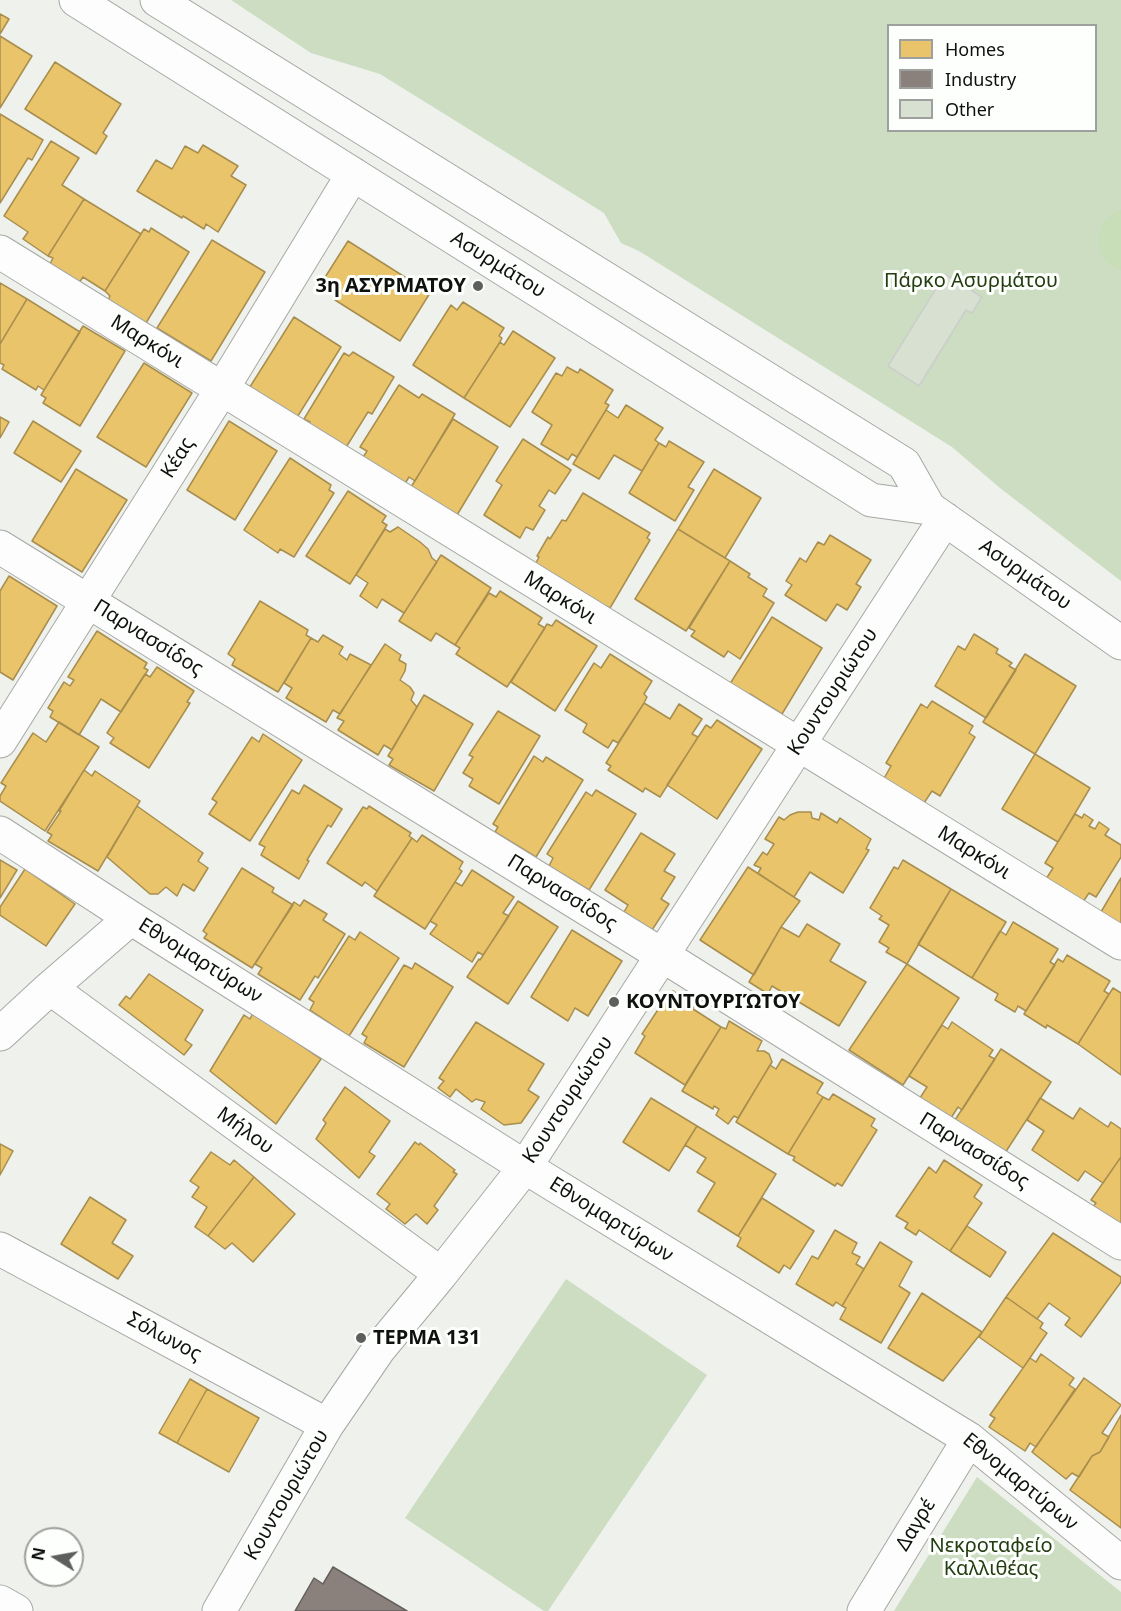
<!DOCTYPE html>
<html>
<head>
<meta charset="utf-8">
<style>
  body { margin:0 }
  #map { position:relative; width:1121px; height:1611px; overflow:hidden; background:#eef1ec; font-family:"Noto Sans",sans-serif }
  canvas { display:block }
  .legend { position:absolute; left:887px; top:24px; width:210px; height:108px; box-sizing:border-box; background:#fdfffd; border:2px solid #9ea09d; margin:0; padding:8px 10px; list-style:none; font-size:18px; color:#0f110e }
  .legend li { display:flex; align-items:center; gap:12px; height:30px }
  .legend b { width:30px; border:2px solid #9ea09d }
  .north { position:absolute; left:24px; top:1527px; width:60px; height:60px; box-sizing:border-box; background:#fdfffd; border:2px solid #9ea09d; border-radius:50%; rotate:281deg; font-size:16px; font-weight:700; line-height:24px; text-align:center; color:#0f110e }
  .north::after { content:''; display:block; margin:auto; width:21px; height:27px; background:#5d5f5c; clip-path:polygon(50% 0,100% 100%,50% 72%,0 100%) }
</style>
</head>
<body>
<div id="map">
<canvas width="1121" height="1611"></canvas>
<ul class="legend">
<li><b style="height:16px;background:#e9c46a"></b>Homes</li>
<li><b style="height:16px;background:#8a817c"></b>Industry</li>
<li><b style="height:16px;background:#d7e0d1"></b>Other</li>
</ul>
<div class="north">N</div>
</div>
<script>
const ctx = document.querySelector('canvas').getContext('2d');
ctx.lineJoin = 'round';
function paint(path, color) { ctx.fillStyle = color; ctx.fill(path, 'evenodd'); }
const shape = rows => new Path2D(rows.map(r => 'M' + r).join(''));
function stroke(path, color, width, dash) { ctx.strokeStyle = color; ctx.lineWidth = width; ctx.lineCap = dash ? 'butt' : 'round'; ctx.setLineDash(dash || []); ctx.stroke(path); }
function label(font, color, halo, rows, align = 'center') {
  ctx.font = font + ' "Noto Sans",sans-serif'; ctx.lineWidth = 6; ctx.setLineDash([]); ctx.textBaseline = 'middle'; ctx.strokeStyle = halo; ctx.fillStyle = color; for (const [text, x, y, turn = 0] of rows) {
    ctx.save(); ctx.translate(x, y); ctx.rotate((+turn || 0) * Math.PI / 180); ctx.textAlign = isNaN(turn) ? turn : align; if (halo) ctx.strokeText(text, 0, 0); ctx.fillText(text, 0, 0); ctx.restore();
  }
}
const green = shape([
  [231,0,1121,0,1121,581,1000,488,952,447,639,251,621,243,604,213,380,74,311,53],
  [888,26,1096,26,1096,130,888,130],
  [566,1279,707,1375,548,1611,544,1611,405,1518],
  [977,1477,1121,1592,1121,1611,894,1611]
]);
const forest = shape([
  [1121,210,1121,270,1109,264,1101,253,1098,239,1102,225,1111,215]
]);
const homes = shape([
  [0,14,9,19,0,34,0,14],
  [0,36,32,56,0,108,0,36],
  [55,62,121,104,103,133,107,136,96,154,25,109,55,62],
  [0,114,43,140,32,160,28,158,0,203,0,114],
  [51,141,79,158,62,185,84,199,48,256,23,239,28,232,4,216,51,141],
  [203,145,238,166,231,176,246,185,218,232,206,224,204,229,183,216,182,218,137,191,156,160,172,169,185,146,198,153,203,145],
  [84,199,141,234,105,291,83,277,79,283,50,264,53,258,48,256,84,199],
  [151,228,189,252,146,323,108,300,110,296,105,291,144,229,149,232,151,228],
  [212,240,265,272,211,361,157,328,212,240],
  [348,241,430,293,400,341,335,300,339,294,322,282,348,241],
  [0,283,27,299,0,344,0,283],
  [27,299,80,332,44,390,38,386,36,390,2,369,4,365,0,363,0,344,27,299],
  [463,302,504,328,499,336,502,338,500,342,464,398,413,365,451,305,457,310,463,302],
  [294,317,341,347,296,419,248,390,294,317],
  [83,326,125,351,80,426,43,403,46,398,41,395,83,326],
  [513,331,555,358,510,427,464,398,500,342,504,345,513,331],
  [353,352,394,377,372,414,368,412,345,449,308,426,310,422,304,419,344,353,349,356,353,352],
  [144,363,192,393,146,467,97,437,144,363],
  [567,367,578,373,580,369,613,390,605,403,609,405,577,457,572,454,568,460,541,444,552,425,532,412,556,373,562,376,567,367],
  [399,385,419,398,422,394,455,414,415,481,409,477,404,485,362,459,367,451,360,447,399,385],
  [626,405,663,428,655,440,659,443,642,471,614,455,599,479,573,464,606,410,618,418,626,405],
  [0,417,9,422,0,438,0,417],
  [453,419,498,447,457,515,411,487,453,419],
  [33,421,81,451,61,482,14,453,33,421],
  [229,421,277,451,235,520,187,490,229,421],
  [523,439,571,470,555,494,549,490,539,506,545,510,533,530,526,527,520,538,484,515,502,485,496,481,523,439],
  [669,441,704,462,688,487,694,490,675,521,629,493,659,443,666,447,669,441],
  [290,458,331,485,329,490,334,493,294,557,280,549,278,553,244,530,290,458],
  [76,469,127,500,82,572,32,541,76,469],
  [714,469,761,498,725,558,678,529,714,469],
  [348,491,386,516,382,522,387,525,350,584,306,556,348,491],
  [583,493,650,533,647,538,650,540,610,608,606,606,604,609,534,567,539,557,537,556,548,537,550,539,562,520,566,521,583,493],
  [398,527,420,542,428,549,432,558,437,562,404,613,382,599,377,608,360,596,368,583,356,575,385,529,390,532,398,527],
  [678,529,730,561,686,631,635,599,678,529],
  [830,535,871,560,856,584,861,587,847,610,837,604,826,621,785,595,792,585,786,581,800,558,806,562,818,542,824,545,830,535],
  [441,555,491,588,455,645,436,633,431,641,399,621,441,555],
  [730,561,750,574,748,577,767,589,763,596,774,603,740,659,728,651,724,657,691,636,695,631,689,628,730,561],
  [9,576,57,606,13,680,0,672,0,591,9,576],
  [500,591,542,618,538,624,545,628,507,687,456,654,460,648,455,645,489,593,496,597,500,591],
  [260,601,308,630,306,635,311,638,278,692,232,665,235,659,228,654,260,601],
  [772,617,822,648,782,714,750,694,747,699,728,687,772,617],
  [556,620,597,646,555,711,511,682,547,624,552,626,556,620],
  [97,631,147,663,144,668,148,670,121,712,101,699,79,735,50,717,53,711,48,708,64,682,70,686,74,680,68,677,97,631],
  [974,634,998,649,996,653,1012,663,1009,666,1016,670,986,718,935,686,958,646,965,650,974,634],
  [323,635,343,647,339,654,347,660,350,654,371,665,340,714,333,710,326,722,286,698,292,688,284,683,311,638,318,642,323,635],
  [385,644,401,655,399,660,406,664,405,671,400,680,410,687,414,693,411,700,417,707,392,750,384,745,378,755,338,730,344,721,337,718,385,644],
  [610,654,652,681,644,694,647,697,644,703,618,743,613,740,608,748,583,732,587,724,565,710,594,663,601,668,610,654],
  [1025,654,1076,686,1035,754,983,722,1025,654],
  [157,667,194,691,187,702,190,703,149,768,110,743,114,738,107,733,145,674,150,677,157,667],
  [424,695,473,724,434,791,389,765,393,759,388,756,424,695],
  [932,701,973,726,969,733,975,737,940,796,932,791,922,806,882,782,891,766,886,763,921,704,927,708,932,701],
  [644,703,670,719,679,704,702,719,692,734,698,737,660,797,645,788,643,792,608,770,611,766,606,763,644,703],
  [498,711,540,736,499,804,469,786,473,779,463,773,473,757,469,755,498,711],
  [717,720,762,749,717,819,667,785,706,725,711,728,717,720],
  [59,722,99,747,45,831,0,801,0,796,6,786,1,783,33,733,46,742,59,722],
  [263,734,302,760,250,841,209,814,217,802,212,799,252,737,259,742,263,734],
  [1035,754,1090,788,1058,842,1002,809,1035,754],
  [534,756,543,762,546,757,583,780,536,857,495,832,498,827,493,824,534,756],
  [84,770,92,776,95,771,140,801,98,871,48,841,52,835,47,832,61,811,59,811,84,770],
  [304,785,342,809,331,827,328,825,307,860,309,861,299,879,261,855,265,847,259,844,292,790,299,794,304,785],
  [596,790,636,814,589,890,549,866,553,858,547,854,586,792,592,796,596,790],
  [137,806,203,853,198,861,208,868,194,891,183,884,177,896,166,887,158,894,150,894,107,857,137,806],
  [369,806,411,833,409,836,412,838,377,891,365,882,362,886,327,863,363,807,367,809,369,806],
  [798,812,811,812,812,818,819,820,821,813,837,823,840,818,871,839,866,849,869,850,843,893,810,872,794,897,758,873,761,868,754,865,763,852,767,855,774,844,765,839,779,817,784,820,790,815,798,812],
  [1075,814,1082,818,1084,814,1093,820,1089,826,1095,829,1099,822,1109,829,1105,835,1121,845,1121,857,1096,897,1089,893,1083,902,1046,879,1053,868,1045,863,1075,814],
  [641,833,675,854,664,871,675,877,661,899,669,904,652,930,624,912,628,905,605,890,641,833],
  [422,835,463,862,459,869,462,871,425,929,374,896,412,838,417,842,422,835],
  [0,860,17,870,0,898,0,860],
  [903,860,951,889,907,964,886,952,889,948,879,942,889,925,879,919,882,916,870,908,894,867,898,869,903,860],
  [748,867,800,901,781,927,754,975,700,940,748,867],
  [242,868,274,888,272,892,293,905,252,968,204,938,207,934,203,931,242,868],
  [25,869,75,904,46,946,0,915,0,907,25,869],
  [472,870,514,897,503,913,509,916,483,955,478,952,472,962,430,934,437,925,430,921,455,882,462,886,472,870],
  [1121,878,1121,931,1098,917,1121,878],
  [951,889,1006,922,972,978,918,944,951,889],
  [304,900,327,914,323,920,345,934,318,978,315,976,300,1000,258,974,262,968,255,964,294,902,300,906,304,900],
  [518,901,558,927,508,1004,467,977,479,959,480,960,518,901],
  [1013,922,1058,949,1050,962,1055,965,1026,1011,1018,1006,1015,1012,995,1000,998,994,972,978,1000,931,1006,935,1013,922],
  [807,924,840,944,830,961,866,982,839,1026,772,986,768,994,749,982,781,927,799,937,807,924],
  [572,930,622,961,588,1016,575,1008,568,1021,531,997,572,930],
  [360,932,399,958,349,1036,310,1010,314,1002,309,999,349,936,355,940,360,932],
  [1067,955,1110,981,1104,991,1109,994,1078,1044,1047,1025,1046,1028,1024,1014,1058,959,1063,962,1067,955],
  [415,963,453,987,404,1067,364,1043,367,1037,362,1034,404,965,412,969,415,963],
  [907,964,959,998,903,1085,849,1050,907,964],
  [149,974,203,1010,185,1040,192,1045,184,1055,119,1005,126,996,130,999,149,974],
  [1113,988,1121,993,1121,1075,1078,1044,1113,988],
  [673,991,695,1005,693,1009,721,1027,685,1085,635,1053,645,1036,642,1034,665,999,667,1000,673,991],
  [253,1013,321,1059,276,1124,210,1071,244,1015,250,1019,253,1013],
  [729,1021,762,1041,757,1051,764,1051,769,1054,772,1062,738,1118,734,1116,728,1124,716,1115,719,1109,714,1106,713,1109,682,1091,721,1027,726,1029,729,1021],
  [476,1022,544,1064,528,1090,539,1097,521,1123,504,1125,481,1109,485,1102,476,1099,472,1102,456,1089,450,1097,438,1088,444,1081,439,1078,476,1022],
  [952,1022,993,1050,989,1056,995,1059,962,1110,958,1107,951,1118,920,1098,927,1087,909,1076,942,1025,948,1029,952,1022],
  [1001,1049,1051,1082,1005,1153,955,1120,1001,1049],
  [782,1059,823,1083,817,1093,823,1097,788,1154,736,1122,770,1065,776,1069,782,1059],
  [345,1087,390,1121,369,1152,375,1156,359,1178,316,1139,326,1123,323,1120,345,1087],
  [833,1094,875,1119,871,1126,877,1130,842,1186,837,1183,835,1186,793,1160,795,1157,788,1154,823,1097,829,1100,833,1094],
  [651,1098,697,1126,669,1171,623,1142,651,1098],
  [1040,1098,1073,1119,1080,1108,1108,1127,1111,1122,1121,1129,1121,1157,1103,1183,1085,1171,1078,1181,1032,1150,1044,1131,1027,1120,1040,1098],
  [697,1126,776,1174,738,1236,698,1211,715,1183,697,1172,706,1158,685,1145,697,1126],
  [415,1142,419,1145,420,1143,455,1170,453,1172,457,1174,434,1206,438,1210,427,1224,416,1214,405,1224,386,1209,390,1204,377,1194,415,1142],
  [0,1144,13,1151,0,1175,0,1144],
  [211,1152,230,1165,234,1160,254,1177,208,1236,195,1227,207,1207,192,1197,199,1187,190,1181,211,1152],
  [1121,1157,1121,1224,1092,1208,1096,1203,1091,1200,1121,1157],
  [944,1160,982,1185,974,1197,982,1203,950,1251,919,1230,916,1235,905,1228,908,1223,896,1216,929,1167,936,1173,944,1160],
  [254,1177,295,1214,253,1262,232,1243,225,1249,208,1236,254,1177],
  [90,1197,126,1220,112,1243,133,1256,118,1279,61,1244,90,1197],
  [762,1198,814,1231,790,1269,784,1265,779,1273,737,1246,741,1238,738,1236,762,1198],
  [967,1226,1006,1252,990,1277,950,1251,967,1226],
  [835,1230,857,1243,852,1253,860,1257,856,1264,864,1269,842,1306,836,1302,833,1306,796,1284,812,1256,818,1259,835,1230],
  [1053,1233,1121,1277,1121,1282,1081,1337,1065,1325,1070,1318,1049,1303,1037,1319,1006,1297,1053,1233],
  [880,1242,912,1262,899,1286,910,1293,881,1343,840,1319,846,1308,842,1306,880,1242],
  [922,1293,982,1332,943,1381,888,1348,922,1293],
  [1006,1297,1043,1323,1040,1328,1047,1333,1023,1368,979,1337,1006,1297],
  [1041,1354,1074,1378,1069,1385,1075,1389,1036,1447,1030,1443,1025,1451,989,1427,995,1418,990,1415,1030,1358,1036,1362,1041,1354],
  [1084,1378,1121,1405,1102,1433,1109,1437,1100,1452,1092,1456,1079,1477,1072,1473,1066,1479,1032,1452,1084,1378],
  [190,1379,207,1389,177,1443,159,1433,190,1379],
  [207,1389,259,1418,229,1472,177,1443,207,1389],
  [1121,1415,1121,1528,1070,1490,1092,1456,1100,1452,1121,1415]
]);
const industry = shape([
  [333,1567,407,1611,295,1611,314,1578,323,1584,333,1567]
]);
const building = shape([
  [945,274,982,297,972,313,966,310,919,386,888,366,945,274]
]);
const minor = shape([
  [76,0,871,500,929,508,1121,643],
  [157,0,904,464,929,508],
  [0,252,1121,943],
  [0,547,662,955,1121,1243],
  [0,741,222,389,353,174],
  [0,833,131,918,525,1167,969,1439,1121,1563],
  [50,988,441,1274],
  [0,1034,50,988,131,918],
  [0,1249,327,1425],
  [0,1602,16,1611],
  [219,1611,327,1425,379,1349,441,1274,525,1167,945,519],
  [864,1611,969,1439]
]);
const markers = [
  [478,286,6,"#5d5f5c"],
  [614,1002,6,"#5d5f5c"],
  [361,1338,6,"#5d5f5c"]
];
const streetNames = [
  ["Ασυρμάτου",498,265,32],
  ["Μαρκόνι",147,342,32],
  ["Κέας",178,458,-58],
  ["Ασυρμάτου",1025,575,35],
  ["Μαρκόνι",560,598,32],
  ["Παρνασσίδος",148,638,32],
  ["Κουντουριώτου",833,692,-57],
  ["Μαρκόνι",974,853,32],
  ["Παρνασσίδος",562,893,32],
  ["Εθνομαρτύρων",200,961,32],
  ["Κουντουριώτου",568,1100,-57],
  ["Μήλου",245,1131,36],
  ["Παρνασσίδος",974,1151,32],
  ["Εθνομαρτύρων",611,1220,32],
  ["Σόλωνος",164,1337,28],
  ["Εθνομαρτύρων",1020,1482,39],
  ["Κουντουριώτου",287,1495,-60],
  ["Δαγρέ",916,1525,-59]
];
const parkNames = [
  ["Πάρκο Ασυρμάτου",971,281],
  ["Νεκροταφείο",991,1546],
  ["Καλλιθέας",991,1569]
];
const poiNames = [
  ["3η ΑΣΥΡΜΑΤΟΥ",466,286,"right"],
  ["ΚΟΥΝΤΟΥΡΙΏΤΟΥ",626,1002],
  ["ΤΕΡΜΑ 131",373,1338]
];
paint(green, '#ccddc1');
paint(forest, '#c8deb9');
paint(homes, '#e9c46a');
stroke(homes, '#a88e4e', 1.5);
paint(industry, '#8a817c');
stroke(industry, '#655f5b', 1.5);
paint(building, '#d7e0d1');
stroke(building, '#cbceca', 1.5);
stroke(minor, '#a6a8a4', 35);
stroke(minor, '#fcfdfc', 33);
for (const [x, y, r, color] of markers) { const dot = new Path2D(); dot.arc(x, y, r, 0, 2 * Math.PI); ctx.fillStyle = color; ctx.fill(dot); stroke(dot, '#fdfffd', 2); }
label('20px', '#0f110e', '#fdfffd', streetNames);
label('20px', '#243d10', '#fdfffd', parkNames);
label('bold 20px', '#0f110e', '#fdfffd', poiNames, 'left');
</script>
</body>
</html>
